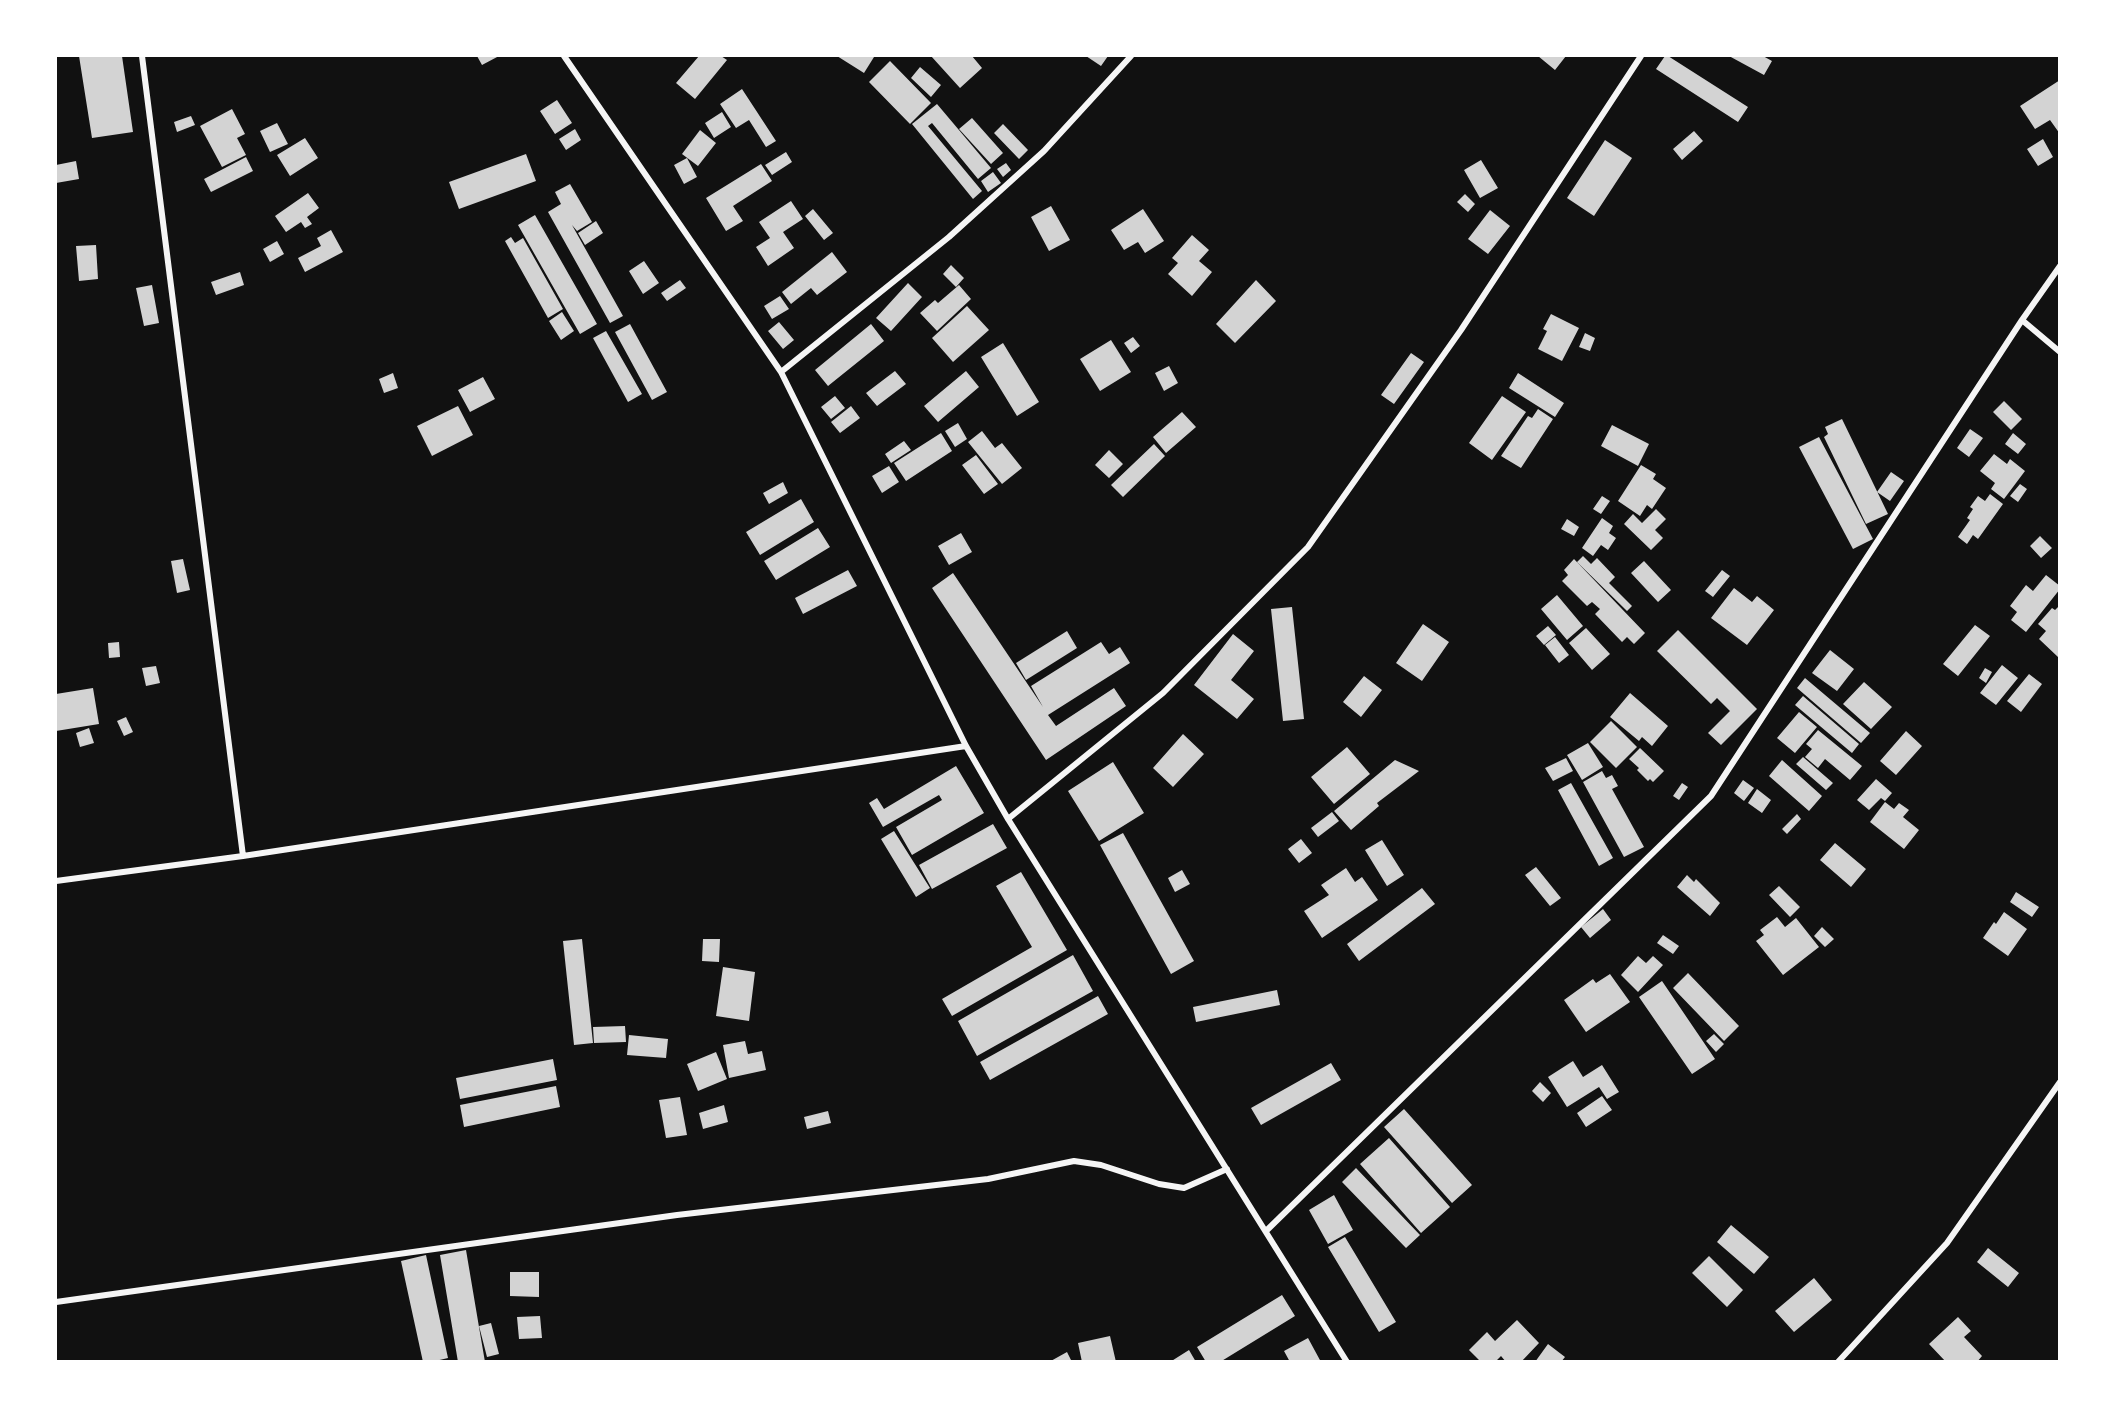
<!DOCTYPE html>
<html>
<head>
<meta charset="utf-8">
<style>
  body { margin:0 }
  #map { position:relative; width:2115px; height:1417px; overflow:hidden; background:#111; font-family:Inter,sans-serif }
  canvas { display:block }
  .frame { position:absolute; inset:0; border:57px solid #fff; pointer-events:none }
</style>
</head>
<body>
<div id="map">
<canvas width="2115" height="1417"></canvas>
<div class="frame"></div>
</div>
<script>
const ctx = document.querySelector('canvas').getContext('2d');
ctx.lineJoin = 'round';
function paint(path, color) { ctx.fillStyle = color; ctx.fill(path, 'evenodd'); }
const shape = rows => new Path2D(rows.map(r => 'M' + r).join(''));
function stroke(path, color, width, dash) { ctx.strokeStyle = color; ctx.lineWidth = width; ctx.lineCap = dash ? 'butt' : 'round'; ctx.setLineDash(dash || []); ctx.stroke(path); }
const building = shape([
  [79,56,122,56,133,132,92,138],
  [477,56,499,56,482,65],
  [699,56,721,56,727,60,695,99,676,83],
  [837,56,870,56,874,57,864,73],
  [931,56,972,56,982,68,960,88],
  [1086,56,1108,56,1101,66],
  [1538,56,1566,56,1555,70],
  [1665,56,1668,56,1748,107,1738,122,1656,69],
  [1729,56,1763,56,1772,61,1764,75],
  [890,61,931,103,910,124,869,82],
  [920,67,941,85,931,97,911,78],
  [2060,80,2060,134,2050,120,2035,129,2020,106],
  [742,89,776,141,766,147,749,120,736,128,720,104],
  [557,100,572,123,555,134,540,111],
  [937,104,991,168,978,179,932,123,928,126,982,191,973,199,912,124],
  [232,109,245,134,237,138,246,155,222,167,200,126],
  [722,112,731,127,714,138,705,123],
  [191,116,195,125,177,132,174,122],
  [972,118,1003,153,991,164,959,129],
  [277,123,288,144,270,152,260,131],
  [1003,124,1028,150,1019,159,994,133],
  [575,129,581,140,566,150,559,139],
  [700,130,716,143,698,166,682,154],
  [1694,131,1703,141,1682,160,1673,149],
  [305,138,318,158,290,176,277,155],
  [2043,139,2053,157,2038,166,2027,149],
  [1605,140,1632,158,1594,216,1567,198],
  [786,152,792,162,772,175,765,165],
  [526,154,536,181,459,209,449,182],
  [246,157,253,171,211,192,204,179],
  [687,158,697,177,684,184,674,165],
  [1481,160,1498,188,1480,198,1464,170],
  [76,161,79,179,56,183,56,165],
  [1006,163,1011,170,1003,177,997,169],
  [761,164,772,181,733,206,743,221,726,231,706,198],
  [993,172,1001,183,988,192,981,181],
  [570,184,592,222,577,231,572,225,623,316,610,323,548,212,561,204,555,192],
  [308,193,319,208,307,217,312,224,305,228,301,222,286,232,275,216],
  [1465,194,1475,204,1468,212,1457,202],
  [791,201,803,219,783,232,794,248,768,266,756,247,770,238,759,222],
  [1051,206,1070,240,1049,251,1031,217],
  [813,209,833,233,824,240,805,216],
  [1143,209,1164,241,1145,253,1138,242,1124,250,1111,230],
  [1490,210,1510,226,1488,254,1468,239],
  [535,215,597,324,580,334,518,225],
  [596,221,603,233,585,245,578,233],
  [331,230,343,252,305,272,298,258,321,246,317,238],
  [1192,235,1209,250,1199,261,1212,272,1192,296,1168,274,1178,263,1172,258],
  [511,237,515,243,523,238,563,309,548,318,505,241],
  [277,241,284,254,270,262,263,249],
  [96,245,98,279,79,281,76,246],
  [832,252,847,272,817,295,811,288,791,304,782,292],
  [644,261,659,283,643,294,629,271],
  [951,265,964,278,956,287,943,274],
  [240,272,244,285,216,295,211,282],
  [680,280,686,288,667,301,661,293],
  [1256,280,1276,301,1235,343,1216,324],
  [908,283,922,297,891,331,876,318],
  [152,285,159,323,144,326,136,288],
  [959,285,971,299,937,331,920,313,935,300,938,303],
  [780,296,789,309,772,319,764,306],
  [967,306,989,330,953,362,932,338],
  [562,312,574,331,561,340,549,321],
  [1551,314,1579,328,1562,361,1538,349,1547,331,1543,329],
  [779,322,794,340,783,349,768,331],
  [630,324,667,392,652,400,615,332],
  [871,324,884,341,828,386,815,370],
  [606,331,642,394,628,402,593,338],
  [1585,333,1595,338,1590,351,1579,347],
  [1133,337,1140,346,1131,353,1124,343],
  [1111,340,1131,372,1100,391,1080,359],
  [1003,343,1039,402,1017,416,981,357],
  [1411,353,1424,362,1394,404,1381,395],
  [1169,366,1178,383,1164,391,1155,373],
  [895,371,906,384,877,406,866,393],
  [966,371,979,387,938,422,924,406],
  [393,373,398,388,384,393,379,379],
  [1518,373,1564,403,1555,417,1509,388],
  [483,377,495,399,470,412,458,390],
  [835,396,845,408,831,419,821,407],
  [1502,396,1526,412,1492,460,1469,443],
  [2004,401,2022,419,2011,430,1993,412],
  [458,406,473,435,432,456,417,426],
  [851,406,860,418,840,433,831,422],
  [1538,409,1553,419,1521,468,1501,456,1528,416,1532,418],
  [1182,412,1196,427,1166,453,1153,437],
  [1842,419,1888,514,1866,524,1824,437,1828,434,1825,427],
  [958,423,967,439,955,447,945,431],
  [1612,425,1649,444,1638,466,1601,446],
  [1970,429,1983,438,1969,457,1957,448],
  [982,431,995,448,1002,443,1022,468,1002,484,968,442],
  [941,433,952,451,906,481,894,463],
  [2013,433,2026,444,2018,454,2005,444],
  [1819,437,1873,539,1853,549,1799,447],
  [904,441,911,450,891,463,885,454],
  [1154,444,1165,456,1123,497,1111,485],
  [1109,450,1123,464,1109,478,1095,465],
  [1994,454,2007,464,2010,459,2025,471,2004,499,1991,489,1995,483,1980,471],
  [976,455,998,484,984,494,962,465],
  [1641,465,1656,474,1653,479,1666,488,1652,509,1647,505,1640,516,1618,501],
  [889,466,899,482,882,493,872,476],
  [1891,472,1904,481,1890,501,1877,492],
  [783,482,788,493,769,504,763,493],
  [2020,484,2027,489,2018,502,2010,496],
  [1990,494,2003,504,1978,539,1973,535,1967,544,1958,537,1970,520,1967,518,1973,509,1970,507,1978,496,1985,501],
  [1602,496,1610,501,1601,514,1593,509],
  [801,499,814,522,760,555,746,532],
  [1656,509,1666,519,1655,530,1663,538,1651,550,1624,524,1633,514,1642,523],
  [1602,518,1613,526,1609,533,1616,538,1608,550,1601,545,1593,556,1582,548],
  [1567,519,1579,527,1574,536,1561,529],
  [818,528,830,547,776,580,764,561],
  [961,533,972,552,949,565,938,546],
  [2040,536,2052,548,2041,558,2030,546],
  [1583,556,1591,564,1597,558,1615,577,1609,583,1632,606,1627,611,1577,562],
  [183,559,190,590,177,593,171,561],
  [1574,559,1645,633,1634,644,1627,637,1622,642,1595,614,1600,609,1592,602,1587,606,1562,581,1568,575,1564,570],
  [1644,561,1671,590,1658,602,1631,573],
  [848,570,857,586,803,614,795,598],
  [1722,570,1730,576,1713,597,1705,591],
  [953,573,1043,707,1031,686,1101,642,1109,654,1120,647,1130,663,1048,715,1056,726,1114,688,1126,706,1046,760,932,588],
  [2046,575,2060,586,2060,589,2026,632,2011,620,2017,612,2010,606,2026,585,2033,591],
  [1734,588,1752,602,1757,596,1774,610,1747,645,1711,618],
  [1557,595,1583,626,1567,640,1541,609],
  [2060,605,2060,656,2058,657,2039,639,2046,631,2038,624,2052,608,2055,610],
  [1292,607,1304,719,1283,721,1271,609],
  [1423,624,1449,642,1422,681,1396,663],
  [1975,625,1990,636,1958,676,1943,664],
  [1548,626,1556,635,1544,645,1536,636],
  [1586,628,1610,654,1592,670,1569,643],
  [1678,630,1757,709,1721,745,1708,733,1730,711,1717,698,1711,704,1657,651],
  [1067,631,1077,648,1026,680,1016,663],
  [1233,634,1254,651,1231,680,1254,699,1237,719,1194,685],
  [1555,637,1569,655,1559,663,1545,645],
  [119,642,120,657,109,658,108,643],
  [1830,650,1854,669,1837,691,1812,673],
  [2002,665,2018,678,1996,705,1980,693],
  [156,666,160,683,146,686,142,668],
  [1985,668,1992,672,1986,683,1979,678],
  [2029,674,2042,684,2021,712,2007,701],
  [1364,676,1382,690,1361,717,1343,702],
  [1805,678,1870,733,1861,743,1797,688],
  [1864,682,1892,707,1871,729,1843,704],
  [93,688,99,724,56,731,56,694],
  [1630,693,1668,726,1652,746,1642,737,1639,741,1610,717],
  [1803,696,1859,744,1852,753,1795,705],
  [1799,712,1817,727,1795,753,1777,738],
  [126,717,133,732,124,736,117,721],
  [1611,721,1637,747,1616,768,1590,742],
  [89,728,94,743,80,747,76,733],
  [1818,730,1862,766,1850,780,1825,759,1818,768,1805,757,1812,749,1806,744],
  [1906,731,1922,746,1896,775,1880,761],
  [1183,734,1204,754,1173,787,1153,768],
  [1588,743,1603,767,1582,780,1567,755],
  [1347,747,1370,774,1334,804,1311,777],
  [1640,748,1664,771,1653,782,1650,779,1648,781,1637,770,1639,768,1629,759],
  [1803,757,1833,783,1826,790,1796,764],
  [1566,758,1573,771,1553,781,1545,768],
  [1395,760,1419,771,1377,803,1379,806,1351,830,1334,811],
  [1782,760,1822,796,1809,811,1769,776],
  [1113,762,1144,813,1099,841,1068,791],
  [956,766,984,813,912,855,896,827,942,800,939,795,883,827,869,803,877,798,884,809],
  [1602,771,1606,778,1612,775,1618,786,1612,789,1644,847,1624,857,1583,782],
  [1876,779,1892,793,1885,801,1881,798,1869,810,1857,800],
  [1743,780,1754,788,1744,801,1734,793],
  [1571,783,1613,858,1599,866,1558,790],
  [1682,783,1688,787,1679,800,1673,796],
  [1757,789,1771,800,1762,813,1748,803],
  [1885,802,1894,809,1899,803,1909,810,1903,817,1919,830,1904,849,1870,822],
  [1332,812,1339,821,1318,837,1311,828],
  [1797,814,1801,819,1787,834,1782,829],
  [993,824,1007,848,932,889,919,865],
  [894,831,930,888,916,897,881,839],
  [1123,833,1194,961,1171,974,1100,845],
  [1301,839,1312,853,1299,863,1288,849],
  [1382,840,1404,875,1387,886,1365,850],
  [1835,843,1866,869,1851,887,1820,860],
  [1536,867,1561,898,1550,906,1525,875],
  [1346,868,1355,882,1362,877,1378,900,1322,938,1304,911,1329,895,1321,885],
  [1182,870,1190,884,1175,892,1168,878],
  [1021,872,1067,950,952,1016,942,999,1032,947,996,886],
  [1687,875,1694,882,1696,879,1720,903,1710,916,1677,887],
  [1779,886,1800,907,1790,917,1769,895],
  [1422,888,1435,904,1359,961,1347,944],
  [2016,892,2039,907,2032,917,2010,902],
  [1603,909,1611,920,1590,938,1581,927],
  [2004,912,2027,929,2008,956,1983,938,1994,922,1996,924],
  [1777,917,1785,927,1796,918,1819,947,1783,975,1756,941,1764,935,1760,930],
  [1822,927,1834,939,1825,947,1814,936],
  [1663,935,1679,946,1673,954,1657,943],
  [582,939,593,1043,574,1045,563,941],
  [703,939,720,939,719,962,702,961],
  [1073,955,1093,991,977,1056,958,1021],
  [1638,956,1646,963,1653,956,1663,965,1638,992,1621,975],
  [723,967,755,972,749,1021,716,1016],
  [1688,973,1739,1026,1724,1041,1673,988],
  [1610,974,1630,1002,1586,1032,1564,1000,1593,979,1596,983],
  [1662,981,1715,1059,1692,1074,1639,997],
  [1277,990,1280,1005,1196,1022,1193,1007],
  [1098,996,1108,1014,990,1080,980,1062],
  [625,1026,626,1042,594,1043,593,1027],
  [1714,1034,1724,1044,1716,1052,1706,1041],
  [629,1035,668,1039,666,1058,627,1055],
  [745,1041,748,1054,762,1051,766,1070,729,1078,723,1045],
  [716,1052,727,1079,698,1091,687,1064],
  [553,1059,557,1080,460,1099,456,1078],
  [1573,1061,1583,1077,1602,1065,1619,1092,1607,1099,1599,1087,1567,1107,1548,1077],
  [1331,1063,1341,1080,1261,1125,1251,1108],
  [1540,1082,1551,1093,1543,1102,1532,1091],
  [556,1086,560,1107,464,1127,460,1105],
  [1602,1096,1612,1110,1586,1127,1577,1113],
  [680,1097,687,1135,666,1138,659,1100],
  [724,1105,728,1122,703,1129,699,1113],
  [1404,1109,1472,1185,1452,1203,1384,1127],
  [828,1111,831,1123,807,1129,804,1117],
  [1389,1138,1450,1207,1421,1233,1360,1164],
  [1356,1168,1420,1235,1406,1248,1342,1182],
  [1334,1195,1353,1230,1328,1244,1309,1210],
  [1731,1225,1769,1257,1754,1274,1717,1242],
  [1345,1237,1396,1322,1379,1332,1328,1247],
  [1988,1248,2019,1273,2008,1287,1977,1262],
  [466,1250,479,1327,485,1362,458,1362,440,1255],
  [426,1255,448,1358,431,1362,423,1362,401,1261],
  [1709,1256,1743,1290,1727,1307,1692,1273],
  [510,1272,539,1272,539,1297,510,1296],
  [1814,1278,1832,1300,1794,1332,1775,1311],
  [1282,1295,1295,1316,1220,1362,1206,1362,1197,1347],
  [540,1316,542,1338,519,1339,517,1317],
  [1958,1317,1971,1331,1964,1337,1982,1356,1977,1362,1946,1362,1929,1344],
  [1517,1320,1539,1343,1521,1362,1506,1362,1501,1356,1495,1362,1481,1362,1469,1350,1487,1332,1495,1341],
  [491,1323,499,1354,487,1357,479,1326],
  [1110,1336,1116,1362,1082,1362,1078,1343],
  [1308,1338,1321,1362,1290,1362,1284,1351],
  [1548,1344,1565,1357,1561,1362,1535,1362],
  [1189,1350,1196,1362,1170,1362],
  [1067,1352,1072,1362,1049,1362]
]);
const minor = shape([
  [142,56,243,856],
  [564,56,781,372,966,746,1008,819,1347,1362],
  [2022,320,2060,352],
  [781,372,949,237,1044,151,1131,56],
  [1008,819,1163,693,1308,547,1461,330,1641,56],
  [56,881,243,856,966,746],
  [1266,1231,1711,796,2022,320,2060,266],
  [56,1302,677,1215,988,1179,1074,1161,1101,1165,1159,1184,1184,1188,1227,1169],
  [1838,1362,1947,1243,2060,1082]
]);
paint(building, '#d3d3d3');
stroke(minor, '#f5f5f5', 6);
</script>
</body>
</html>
